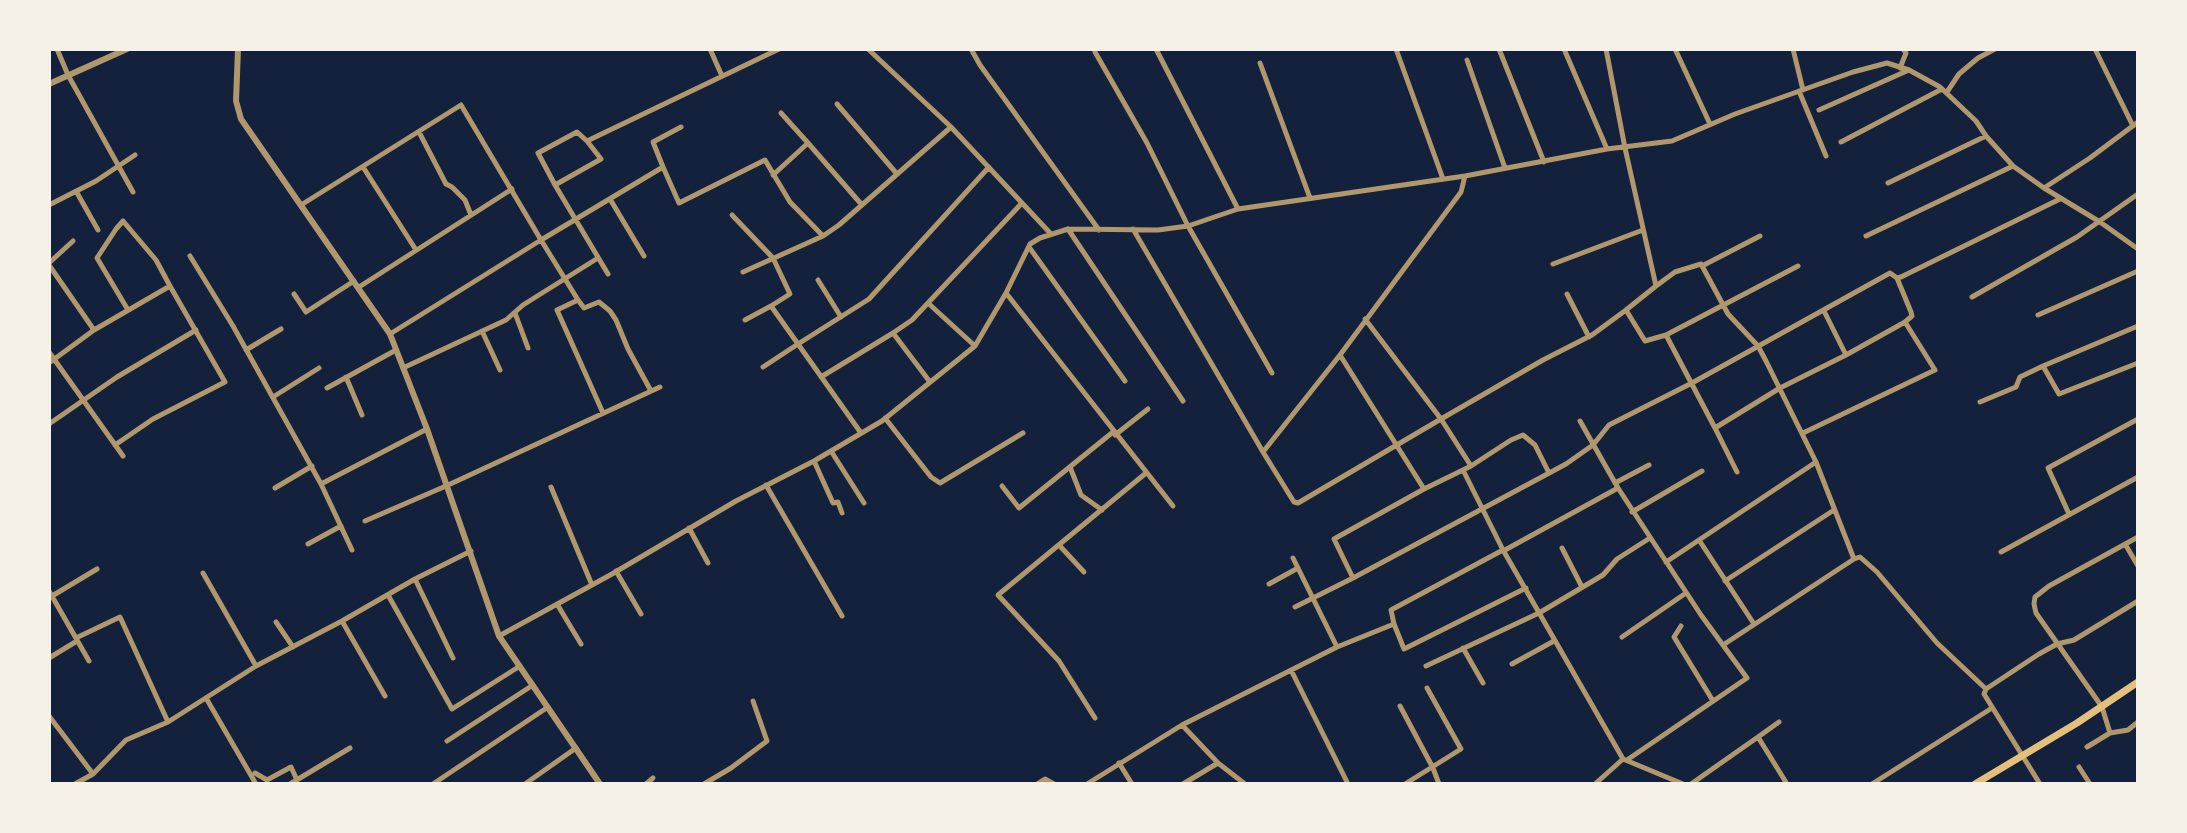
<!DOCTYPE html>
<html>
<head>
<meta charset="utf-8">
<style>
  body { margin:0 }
  #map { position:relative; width:2187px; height:833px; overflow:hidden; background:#14213d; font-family:"Work Sans",sans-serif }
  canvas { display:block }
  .frame { position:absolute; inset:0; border:51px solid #f6f1e7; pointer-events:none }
</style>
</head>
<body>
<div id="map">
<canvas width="2187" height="833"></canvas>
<div class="frame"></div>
</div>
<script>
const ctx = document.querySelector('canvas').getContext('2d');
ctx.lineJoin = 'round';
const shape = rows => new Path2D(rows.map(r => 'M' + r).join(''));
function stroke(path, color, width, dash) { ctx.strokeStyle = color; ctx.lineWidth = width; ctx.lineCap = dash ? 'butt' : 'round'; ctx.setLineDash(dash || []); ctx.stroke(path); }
const minor = shape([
  [57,49,68,75,133,192],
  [710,49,722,76],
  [868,49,951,127,1051,234],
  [971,49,980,65,1099,230],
  [1156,49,1238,209],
  [1396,49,1443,179],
  [1499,49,1544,162],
  [1564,49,1607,149],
  [1606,49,1625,148,1656,286,1675,272,1701,264,1728,314,1758,346,1766,361,1816,462,1854,559,1723,645],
  [1675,49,1710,124],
  [1793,49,1803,90],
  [2095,49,2133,126],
  [1095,52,1147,143,1188,226,1272,373],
  [1467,60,1505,168],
  [1260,63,1310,198],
  [1900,68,1906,53,1903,49],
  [1799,91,1826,156],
  [1947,92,1959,74,1978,58,1995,49],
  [837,104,897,174],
  [1819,110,1909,70],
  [781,113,808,143],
  [419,132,446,184,452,187,465,200,471,215],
  [587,141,779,49],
  [1841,142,1942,89],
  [363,167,416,250],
  [663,167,653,142,681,127],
  [773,175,808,143,862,205],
  [1465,176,1461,192,1340,355,1263,452,1294,502,1298,503,1441,419,1471,466,1463,470,1503,550,1623,759,1683,784],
  [1888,183,1986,136],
  [555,185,601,159,587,141,577,132,538,153,555,185,608,274],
  [2044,188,2090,158,2138,122],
  [76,191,98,230],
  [610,199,644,256],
  [49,205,96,181,135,155],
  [301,205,461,105,541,240,390,334],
  [732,215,773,258,790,294,771,306,798,344,869,299,989,167],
  [1068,229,1183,401],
  [1133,229,1263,452],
  [1866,236,2013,166],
  [1029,247,1125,381],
  [190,256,233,326,321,484],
  [49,263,73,241],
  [1553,264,1643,230],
  [49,265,94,330],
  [1702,266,1760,236],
  [743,272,823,236],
  [818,280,841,317],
  [1656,286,1626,310,1645,341,1666,335,1715,428,1780,388,1846,355,1905,322,1912,316,1911,312,1897,278],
  [359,287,512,189],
  [1006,293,1173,506],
  [294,294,306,312,354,281],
  [1567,294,1589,337],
  [1972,297,2077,237,2138,194],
  [578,300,584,308,599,302,610,311,616,320,628,349,651,391],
  [928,303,975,346],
  [128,310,97,258,116,229,123,221,156,260,170,286],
  [1824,311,1846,355],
  [515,313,528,348],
  [2038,315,2138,271],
  [1365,319,1441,419,1543,360,1592,335,1626,310],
  [745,320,771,306],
  [482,331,500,370],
  [1666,335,1798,266],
  [246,350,281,329],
  [49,352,123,456],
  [1340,355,1424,489],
  [49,363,94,330,170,286,225,382,153,419,115,445],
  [2043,366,2059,394,2138,363],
  [763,367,798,344,861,433],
  [403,368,506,320,523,305,598,258],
  [346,377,362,415],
  [821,377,893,333],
  [930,382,893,333,912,320,1021,204],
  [327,388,396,350],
  [273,397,319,368],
  [1980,402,2016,387,2020,377,2043,366,2138,326],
  [603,413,557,310,578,300,541,240,663,167,679,203,765,160,790,202,823,236,839,225,951,127],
  [885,418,931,477,940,483,1023,433],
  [1580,421,1618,488],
  [49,424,117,377,196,330],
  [1715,428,1737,472],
  [1803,433,1935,370,1905,322],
  [1115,435,1148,409],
  [831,451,864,503],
  [814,461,833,503,838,502,842,513],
  [1471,466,1511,440,1523,435,1535,445,1549,473],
  [1070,467,1081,495,1102,510],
  [1615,483,1649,465],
  [766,485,842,616],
  [1002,486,1019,508,1113,432],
  [551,487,592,585],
  [275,488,312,466],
  [1632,512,1702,471],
  [2069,514,2048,468,2138,419],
  [365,521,446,486,660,387],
  [689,528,708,563],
  [1699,540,1754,624],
  [308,544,341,526],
  [2125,544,2138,566],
  [1059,545,1084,572],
  [1562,548,1582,587],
  [352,550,321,484,427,429],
  [1505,550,1618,488,1701,615,1747,678,1627,760],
  [2001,552,2138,477],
  [1293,558,1337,647],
  [1854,559,1860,557,1877,572,1937,643,1986,689],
  [1666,562,1816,462],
  [616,571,641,614],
  [203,573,256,666],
  [1353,578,1334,539,1424,489,1463,470],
  [415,579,453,658],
  [1725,581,1834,510],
  [1269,584,1298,568],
  [49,591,89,661],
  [388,595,452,709,520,666],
  [52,596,97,569],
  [557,604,581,644],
  [1295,607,1353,578,1566,464,1593,445,1609,425,1692,383,1890,273,1897,278,1901,277,2060,199],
  [342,621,385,696],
  [276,622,293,647],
  [1394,624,1404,649,1526,588],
  [1681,626,1674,637,1713,701],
  [499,636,612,574,736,501,814,461,882,421,975,346,1006,293,1030,244,1040,238,1068,229,1158,230,1188,226,1238,209,1465,176,1607,149,1672,141,1735,114,1853,72,1887,63,1909,70,1940,87,1976,121,1986,136,2013,166,2044,188,2100,222,2138,249],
  [1622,637,1686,593],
  [76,638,120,617,168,722,256,666,342,621,415,579,471,551],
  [1463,648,1483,683],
  [49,658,77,641],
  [1512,664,1554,641],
  [1426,666,1539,613,1603,575,1617,559,1650,538],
  [1291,670,1348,784],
  [206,698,256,784],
  [1400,706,1433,768,1439,784],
  [49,716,93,774],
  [1095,718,1059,661,998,595,1146,473],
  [1182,725,1218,763,1245,784],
  [2110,733,2128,730,2138,722],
  [1758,737,1779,722],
  [447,741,533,685],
  [2087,747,2110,733,2102,707,2036,613,2034,604,2035,597,2049,586,2138,537],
  [1119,763,1132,784],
  [2079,767,2090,784],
  [255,773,267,780,291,767,297,780],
  [75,784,93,774,126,740,168,722],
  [290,784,350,748],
  [433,784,548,707],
  [525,784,576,748],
  [646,784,653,778],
  [704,784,731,768,767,741,753,701],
  [1037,784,1045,779,1054,784],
  [1087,784,1182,725,1337,647,1394,624,1391,610,1503,550],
  [1183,784,1218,763],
  [1405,784,1461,749,1427,688],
  [1595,784,1623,759],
  [1691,784,1758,737,1787,784],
  [1872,784,1992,708],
  [2040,784,1984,694,1986,689,2039,654,2057,644,2074,640,2138,601]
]);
const tertiary = shape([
  [238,49,236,101,241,119,390,334,427,429,499,636,600,784],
  [49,84,127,49]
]);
const secondary = shape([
  [1975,784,2077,723,2138,682]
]);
stroke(minor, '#b1986c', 5);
stroke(tertiary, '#b1986c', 6);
stroke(secondary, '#e5c07b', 7);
</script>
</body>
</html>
